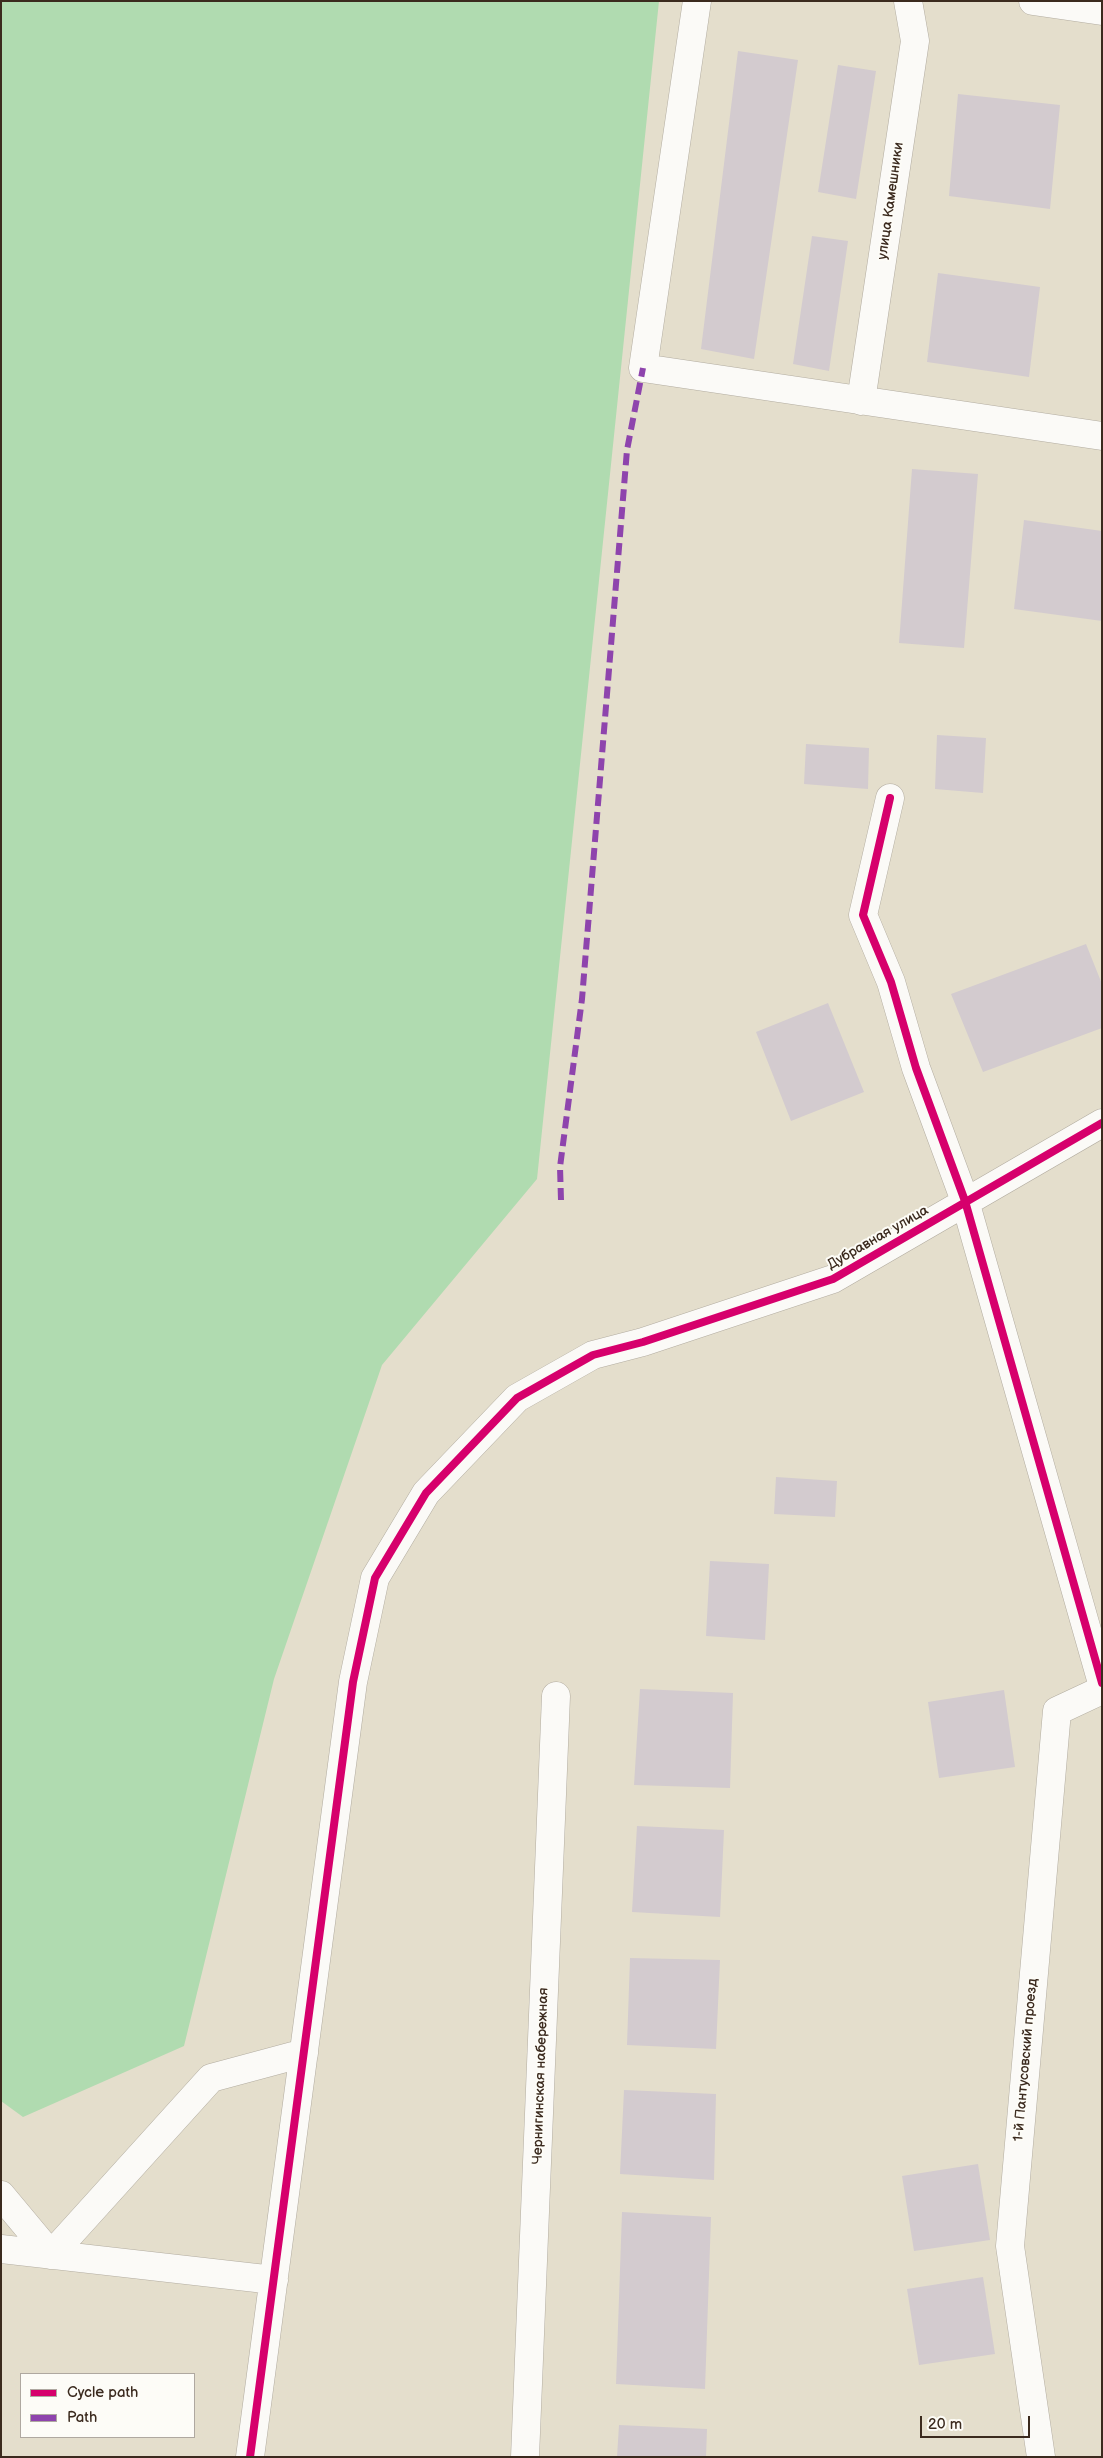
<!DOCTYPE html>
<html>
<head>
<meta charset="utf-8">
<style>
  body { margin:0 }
  #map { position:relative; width:1103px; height:2458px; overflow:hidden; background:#e4decc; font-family:"Balsamiq Sans",sans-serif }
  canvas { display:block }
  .frame { position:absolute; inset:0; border:2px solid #3b2a1e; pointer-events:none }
  .legend { position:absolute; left:20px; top:2373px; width:175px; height:65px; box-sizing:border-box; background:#fdfcf7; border:1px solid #afa8a0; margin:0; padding:6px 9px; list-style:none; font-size:15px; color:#3b2a1e }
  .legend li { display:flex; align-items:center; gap:10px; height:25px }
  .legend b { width:25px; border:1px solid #afa8a0 }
  .scale { position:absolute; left:920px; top:2416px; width:110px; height:22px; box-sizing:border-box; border:2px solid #3b2a1e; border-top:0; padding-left:6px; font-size:15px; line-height:18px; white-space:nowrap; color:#3b2a1e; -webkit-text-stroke:4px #fdfcf7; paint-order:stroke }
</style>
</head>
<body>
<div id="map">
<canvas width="1103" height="2458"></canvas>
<div class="frame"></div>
<ul class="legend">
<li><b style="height:6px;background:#d6006c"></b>Cycle path</li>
<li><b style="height:6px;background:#8e44ad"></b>Path</li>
</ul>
<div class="scale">20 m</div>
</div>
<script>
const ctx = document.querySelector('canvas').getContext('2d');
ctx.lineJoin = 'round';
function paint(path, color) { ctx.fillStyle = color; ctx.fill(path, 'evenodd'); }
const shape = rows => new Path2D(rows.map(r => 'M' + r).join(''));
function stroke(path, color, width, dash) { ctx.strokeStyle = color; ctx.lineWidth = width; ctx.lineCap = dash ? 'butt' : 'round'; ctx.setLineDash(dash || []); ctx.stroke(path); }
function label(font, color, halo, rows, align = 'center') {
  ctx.font = font + ' "Balsamiq Sans",sans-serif'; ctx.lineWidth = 4; ctx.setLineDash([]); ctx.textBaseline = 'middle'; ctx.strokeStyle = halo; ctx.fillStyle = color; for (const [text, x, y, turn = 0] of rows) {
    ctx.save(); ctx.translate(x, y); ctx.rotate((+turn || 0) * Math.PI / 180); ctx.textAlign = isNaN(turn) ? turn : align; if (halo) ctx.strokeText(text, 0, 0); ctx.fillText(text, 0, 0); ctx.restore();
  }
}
const green = shape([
  [1,1,659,1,537,1179,382,1365,274,1679,184,2046,23,2117,1,2101]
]);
const building = shape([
  [738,51,798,60,754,359,701,349],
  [838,65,876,71,856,199,818,192],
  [958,94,1060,105,1050,209,949,196],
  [812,236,848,241,829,371,793,364],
  [938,273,1040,287,1029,377,927,362],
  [912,469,978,474,964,648,899,643],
  [1024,520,1102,531,1102,621,1014,609],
  [937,735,986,738,983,793,935,789],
  [806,744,869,748,868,789,804,784],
  [1086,944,1102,984,1102,1028,983,1072,951,994],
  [828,1003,864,1092,791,1121,756,1032],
  [776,1477,837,1481,835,1517,774,1514],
  [710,1561,769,1564,765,1640,706,1636],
  [640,1689,733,1693,730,1788,634,1785],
  [1004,1690,1015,1767,939,1778,928,1702],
  [637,1826,724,1830,720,1917,632,1912],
  [630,1958,720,1960,716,2049,627,2045],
  [624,2090,716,2094,714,2180,620,2174],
  [978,2164,990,2240,914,2251,902,2176],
  [622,2212,711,2217,705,2389,616,2384],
  [983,2277,995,2354,919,2365,907,2289],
  [619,2425,707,2429,706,2457,617,2457]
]);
const street = shape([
  [697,1,643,368,1102,436],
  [1033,1,1102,11],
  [861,401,915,41,908,1],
  [890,798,863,915,891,982,916,1068,965,1201,1102,1683],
  [1,2195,51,2255,211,2078,304,2053],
  [1,2249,274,2280],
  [250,2457,353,1682,375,1578,426,1493,517,1398,593,1355,643,1342,833,1279,1102,1123],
  [525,2457,556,1696],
  [1041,2457,1010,2246,1057,1711,1102,1690]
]);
const quiet = shape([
  [561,1200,560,1167,582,999,627,450,643,368]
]);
const cycleway = shape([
  [890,798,863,915,891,982,916,1068,965,1201,1102,1683],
  [250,2457,353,1682,375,1578,426,1493,517,1398,593,1355,643,1342,833,1279,1102,1123]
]);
const streetNames = [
  ["улица Камешники",891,201,-82],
  ["Дубравная улица",878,1238,-30],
  ["1-й Пантусовский проезд",1026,2060,-85],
  ["Чернигинская набережная",541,2076,-88]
];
paint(green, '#b0dbb0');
paint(building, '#d3cbcf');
stroke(street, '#b2aca0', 29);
stroke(street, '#fbfaf7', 28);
stroke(quiet, '#8e44ad', 6, [12, 6]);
stroke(cycleway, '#d6006c', 8);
label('14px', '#3b2a1e', '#fdfcf7', streetNames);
</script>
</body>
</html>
